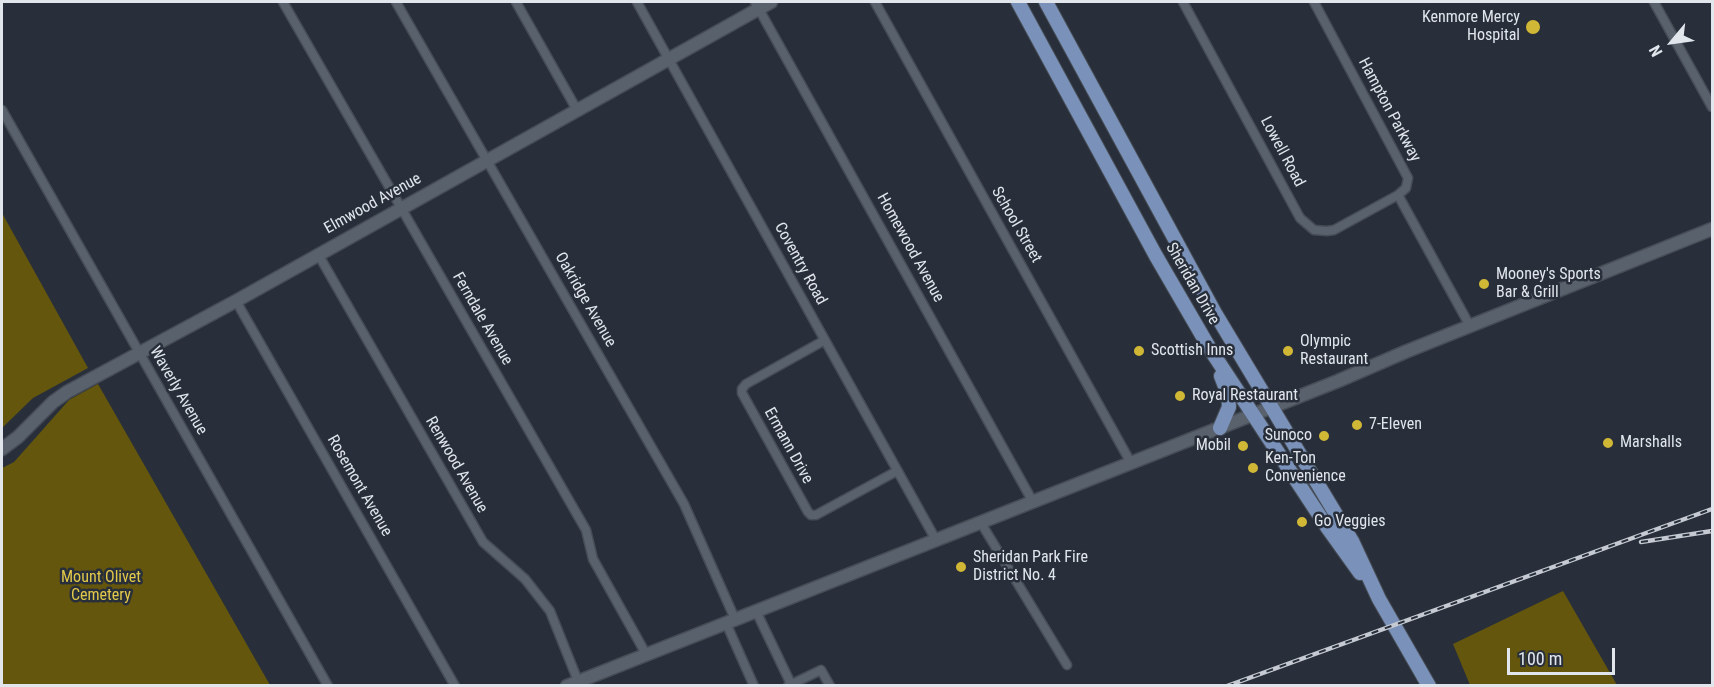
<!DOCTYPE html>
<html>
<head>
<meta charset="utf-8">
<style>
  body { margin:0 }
  #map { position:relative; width:1714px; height:687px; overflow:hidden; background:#282f3a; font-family:"Roboto Condensed",sans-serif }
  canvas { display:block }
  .frame { position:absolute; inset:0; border:3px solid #e1e6ed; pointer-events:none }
  .north { position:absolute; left:1642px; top:12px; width:60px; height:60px; -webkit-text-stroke:4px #282f3a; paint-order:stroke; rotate:241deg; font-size:16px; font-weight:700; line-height:24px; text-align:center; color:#e1e6ed }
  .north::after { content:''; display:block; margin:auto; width:21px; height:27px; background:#e1e6ed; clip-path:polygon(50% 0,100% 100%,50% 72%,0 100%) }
  .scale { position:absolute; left:1507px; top:648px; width:108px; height:27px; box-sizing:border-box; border:3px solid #e1e6ed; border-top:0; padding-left:8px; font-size:18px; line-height:21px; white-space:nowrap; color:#e1e6ed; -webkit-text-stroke:4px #282f3a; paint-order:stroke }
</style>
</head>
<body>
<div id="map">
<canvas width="1714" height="687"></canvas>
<div class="frame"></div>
<div class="north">N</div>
<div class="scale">100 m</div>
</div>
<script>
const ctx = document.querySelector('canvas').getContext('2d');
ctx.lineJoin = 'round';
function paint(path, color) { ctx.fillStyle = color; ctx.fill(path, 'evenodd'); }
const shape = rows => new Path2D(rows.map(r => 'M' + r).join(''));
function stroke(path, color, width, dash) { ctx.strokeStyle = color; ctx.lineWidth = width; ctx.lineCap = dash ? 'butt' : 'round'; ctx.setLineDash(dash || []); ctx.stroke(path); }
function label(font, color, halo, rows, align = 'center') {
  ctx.font = font + ' "Roboto Condensed",sans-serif'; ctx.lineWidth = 5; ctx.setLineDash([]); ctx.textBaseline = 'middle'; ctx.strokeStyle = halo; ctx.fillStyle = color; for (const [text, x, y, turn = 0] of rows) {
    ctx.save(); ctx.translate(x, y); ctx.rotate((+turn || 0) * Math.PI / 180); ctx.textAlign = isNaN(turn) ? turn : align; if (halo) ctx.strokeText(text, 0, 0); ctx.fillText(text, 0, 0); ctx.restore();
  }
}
const green = shape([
  [2,213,88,368,33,398,2,428],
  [98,384,270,685,2,685,2,468,14,462,69,400],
  [1563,591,1617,685,1470,685,1453,644]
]);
const street = shape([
  [283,2,586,530,593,559,646,654],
  [396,2,684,504,735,619],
  [516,2,577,110],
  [637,2,936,540],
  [755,2,1033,502],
  [875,2,1131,463],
  [1183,2,1300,218,1314,230,1327,231,1334,230,1398,195,1406,188,1408,178,1314,2],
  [1654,2,1712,107],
  [2,110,328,686],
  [1398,195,1470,326],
  [318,254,483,542,525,579,550,611,578,681],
  [236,301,455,686],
  [825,340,746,384,742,389,742,393,808,512,811,515,816,515,897,471],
  [981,523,1067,665],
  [756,611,791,684],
  [726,623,754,686],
  [788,686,821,670,830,686]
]);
const secondary = shape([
  [2,449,18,437,53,402,67,392,236,301,771,2],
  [567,686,1338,381,1405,352,1712,229]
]);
const primary = shape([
  [1018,2,1156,256,1210,349,1327,527,1360,573],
  [1046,2,1215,313,1352,541,1379,599,1429,686],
  [1220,428,1229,407,1228,394,1221,376]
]);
const rail = shape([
  [1641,542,1712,531],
  [1227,686,1712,509]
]);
const markers = [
  [1533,27,8,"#d1b736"],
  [1484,284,6,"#d1b736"],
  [1139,351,6,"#d1b736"],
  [1288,351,6,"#d1b736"],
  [1180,396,6,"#d1b736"],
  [1357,425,6,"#d1b736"],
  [1324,436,6,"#d1b736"],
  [1608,443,6,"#d1b736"],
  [1243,446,6,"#d1b736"],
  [1253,468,6,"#d1b736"],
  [1302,522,6,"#d1b736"],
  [961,567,6,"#d1b736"]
];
const poiNames = [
  ["Kenmore Mercy",1520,18,"right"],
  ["Hospital",1520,36,"right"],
  ["Mooney's Sports",1496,275],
  ["Bar & Grill",1496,293],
  ["Olympic",1300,342],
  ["Restaurant",1300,360],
  ["Scottish Inns",1151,351],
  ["Royal Restaurant",1192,396],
  ["7-Eleven",1369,425],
  ["Sunoco",1312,436,"right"],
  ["Marshalls",1620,443],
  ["Mobil",1231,446,"right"],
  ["Ken-Ton",1265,459],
  ["Convenience",1265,477],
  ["Go Veggies",1314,522],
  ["Sheridan Park Fire",973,558],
  ["District No. 4",973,576]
];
const streetNames = [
  ["Hampton Parkway",1389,110,62],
  ["Lowell Road",1282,152,62],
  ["Elmwood Avenue",373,204,-29],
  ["School Street",1016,225,60],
  ["Homewood Avenue",910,248,61],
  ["Coventry Road",800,264,61],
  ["Sheridan Drive",1192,284,60],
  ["Oakridge Avenue",585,300,60],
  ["Ferndale Avenue",482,319,60],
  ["Waverly Avenue",178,391,60],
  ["Ermann Drive",788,446,61],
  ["Renwood Avenue",456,465,60],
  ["Rosemont Avenue",359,486,60]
];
const parkNames = [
  ["Mount Olivet",101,578],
  ["Cemetery",101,596]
];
paint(green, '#64560d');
stroke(street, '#474d56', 11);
stroke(secondary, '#474d56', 15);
stroke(primary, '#474d56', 16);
stroke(street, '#59616d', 8);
stroke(secondary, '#59616d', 12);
stroke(primary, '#7a92ba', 14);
stroke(rail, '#c5cad2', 4.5);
stroke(rail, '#282f3a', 2, [7]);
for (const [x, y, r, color] of markers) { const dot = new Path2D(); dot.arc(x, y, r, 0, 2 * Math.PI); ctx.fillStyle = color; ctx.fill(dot); stroke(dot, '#282f3a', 2); }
label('16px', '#e1e6ed', '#282f3a', poiNames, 'left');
label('16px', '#e1e6ed', '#282f3a', streetNames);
label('16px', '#e2c94a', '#282f3a', parkNames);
</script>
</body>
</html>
